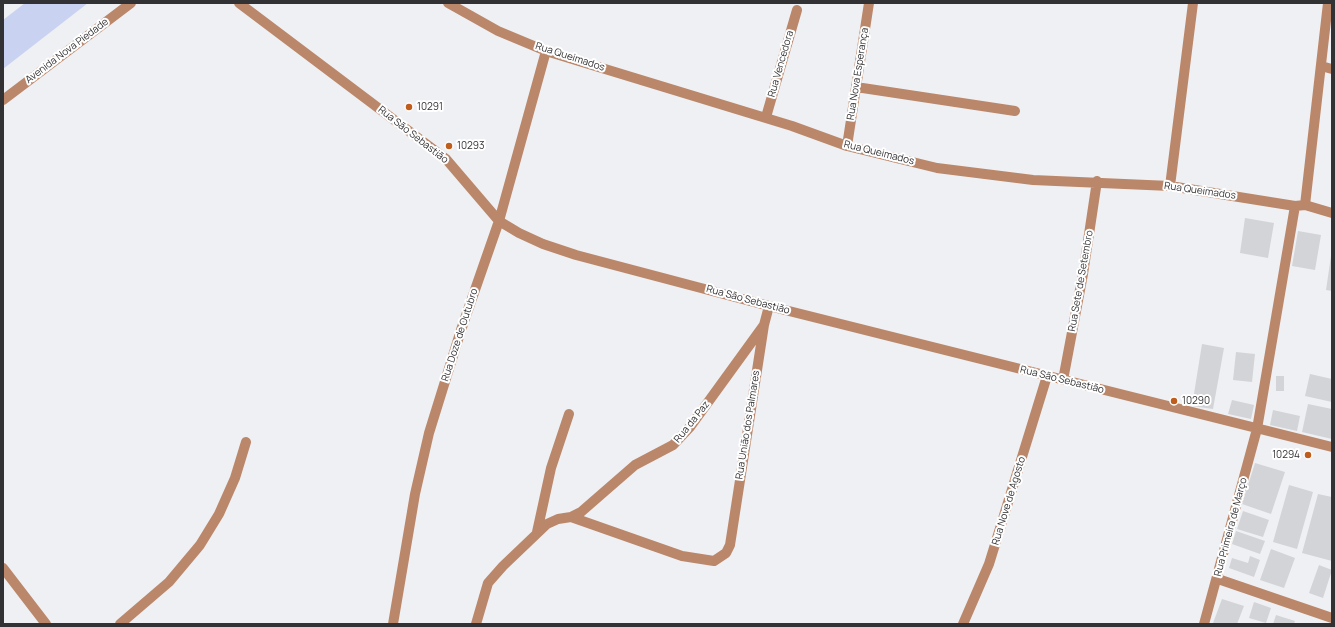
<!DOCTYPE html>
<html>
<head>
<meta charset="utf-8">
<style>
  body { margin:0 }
  #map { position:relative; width:1335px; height:627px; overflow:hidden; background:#eff0f3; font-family:Manrope,sans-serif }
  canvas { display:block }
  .frame { position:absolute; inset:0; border:4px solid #323234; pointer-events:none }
</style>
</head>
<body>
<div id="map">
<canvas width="1335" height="627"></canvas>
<div class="frame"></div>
</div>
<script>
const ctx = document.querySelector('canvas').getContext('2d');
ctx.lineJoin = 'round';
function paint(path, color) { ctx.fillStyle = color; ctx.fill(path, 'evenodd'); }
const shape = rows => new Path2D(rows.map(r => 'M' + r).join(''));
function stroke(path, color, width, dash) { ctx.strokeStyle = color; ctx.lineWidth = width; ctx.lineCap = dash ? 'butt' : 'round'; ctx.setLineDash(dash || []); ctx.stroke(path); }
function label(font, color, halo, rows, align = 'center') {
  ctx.font = font + ' Manrope,sans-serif'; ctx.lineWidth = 4; ctx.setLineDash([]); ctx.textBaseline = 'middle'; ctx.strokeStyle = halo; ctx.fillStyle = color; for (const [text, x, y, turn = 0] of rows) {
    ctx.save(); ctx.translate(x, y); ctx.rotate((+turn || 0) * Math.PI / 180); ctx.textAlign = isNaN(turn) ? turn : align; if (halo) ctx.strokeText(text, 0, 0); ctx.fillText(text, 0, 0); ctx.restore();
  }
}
const water = shape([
  [25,3,88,3,3,69,3,20]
]);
const building = shape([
  [1245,218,1274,223,1268,258,1240,253],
  [1298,231,1321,235,1315,270,1292,266],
  [1331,256,1332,256,1332,291,1326,290],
  [1202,344,1224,348,1213,409,1192,406],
  [1236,352,1255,354,1252,382,1233,380],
  [1310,374,1332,379,1332,402,1305,396],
  [1276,376,1284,376,1284,391,1276,391],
  [1232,400,1254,405,1251,419,1228,414],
  [1308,404,1332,409,1332,439,1302,432],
  [1273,410,1300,416,1297,431,1270,425],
  [1255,463,1285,472,1271,514,1242,504],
  [1289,485,1313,492,1297,549,1273,542],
  [1318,494,1332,497,1332,561,1302,553],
  [1243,511,1269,520,1263,537,1237,529],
  [1236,531,1265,541,1260,554,1232,544],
  [1271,549,1295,558,1284,588,1260,580],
  [1250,556,1260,560,1254,577,1229,568,1232,558,1248,563],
  [1319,565,1332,570,1323,598,1309,593],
  [1222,599,1244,606,1237,624,1213,623],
  [1254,602,1271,608,1266,623,1249,618],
  [1276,615,1295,621,1294,624,1273,624]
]);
const minor = shape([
  [239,3,446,159,499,221,519,233,543,244,576,255,769,306,1332,447],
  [448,3,498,31,546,51,792,126,847,146,937,168,1033,180,1170,186,1295,206,1305,205,1332,213],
  [1321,66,1332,69],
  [856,87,1015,111],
  [3,100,131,3],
  [766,117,797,10],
  [847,146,869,3],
  [1170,186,1193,3],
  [1305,205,1328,3],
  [1063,380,1083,274,1097,181],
  [571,517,682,556,714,561,726,553,730,545,764,325,769,306],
  [537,532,551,468,569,414],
  [3,568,46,624],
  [1218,579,1332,618],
  [120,624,169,582,200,545,219,514,235,478,246,442],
  [393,624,415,494,429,433,461,330,499,221,546,51],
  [476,624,488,583,503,566,547,524,558,519,571,517,581,512,635,465,673,445,690,427,764,325],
  [963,624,989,564,1047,376],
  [1204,624,1257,429,1295,206]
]);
const markers = [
  [409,107,4,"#bf5e1c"],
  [449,146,4,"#bf5e1c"],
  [1174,401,4,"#bf5e1c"],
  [1308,455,4,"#bf5e1c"]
];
const streetNames = [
  ["Avenida Nova Piedade",67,51,-37],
  ["Rua Queimados",570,57,18],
  ["Rua Vencedora",781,64,-74],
  ["Rua Nova Esperança",858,74,-81],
  ["Rua São Sebastião",413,135,38],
  ["Rua Queimados",879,153,14],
  ["Rua Queimados",1200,191,8],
  ["Rua Sete de Setembro",1081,281,-80],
  ["Rua São Sebastião",748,300,15],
  ["Rua Doze de Outubro",460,335,-72],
  ["Rua São Sebastião",1062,380,14],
  ["Rua da Paz",692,422,-51],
  ["Rua União dos Palmares",748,425,-81],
  ["Rua Nove de Agosto",1009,501,-73],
  ["Rua Primeira de Março",1231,527,-75]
];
const poiNames = [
  ["10291",417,107],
  ["10293",457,146],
  ["10290",1182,401],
  ["10294",1300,455,"right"]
];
paint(water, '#c9d3f1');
paint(building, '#d3d4d7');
stroke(minor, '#bb876a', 10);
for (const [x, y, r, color] of markers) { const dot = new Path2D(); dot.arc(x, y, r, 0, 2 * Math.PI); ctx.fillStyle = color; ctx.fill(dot); stroke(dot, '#fff', 1.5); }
label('10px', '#323234', '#fff', streetNames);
label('10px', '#323234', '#fff', poiNames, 'left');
</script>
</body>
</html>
